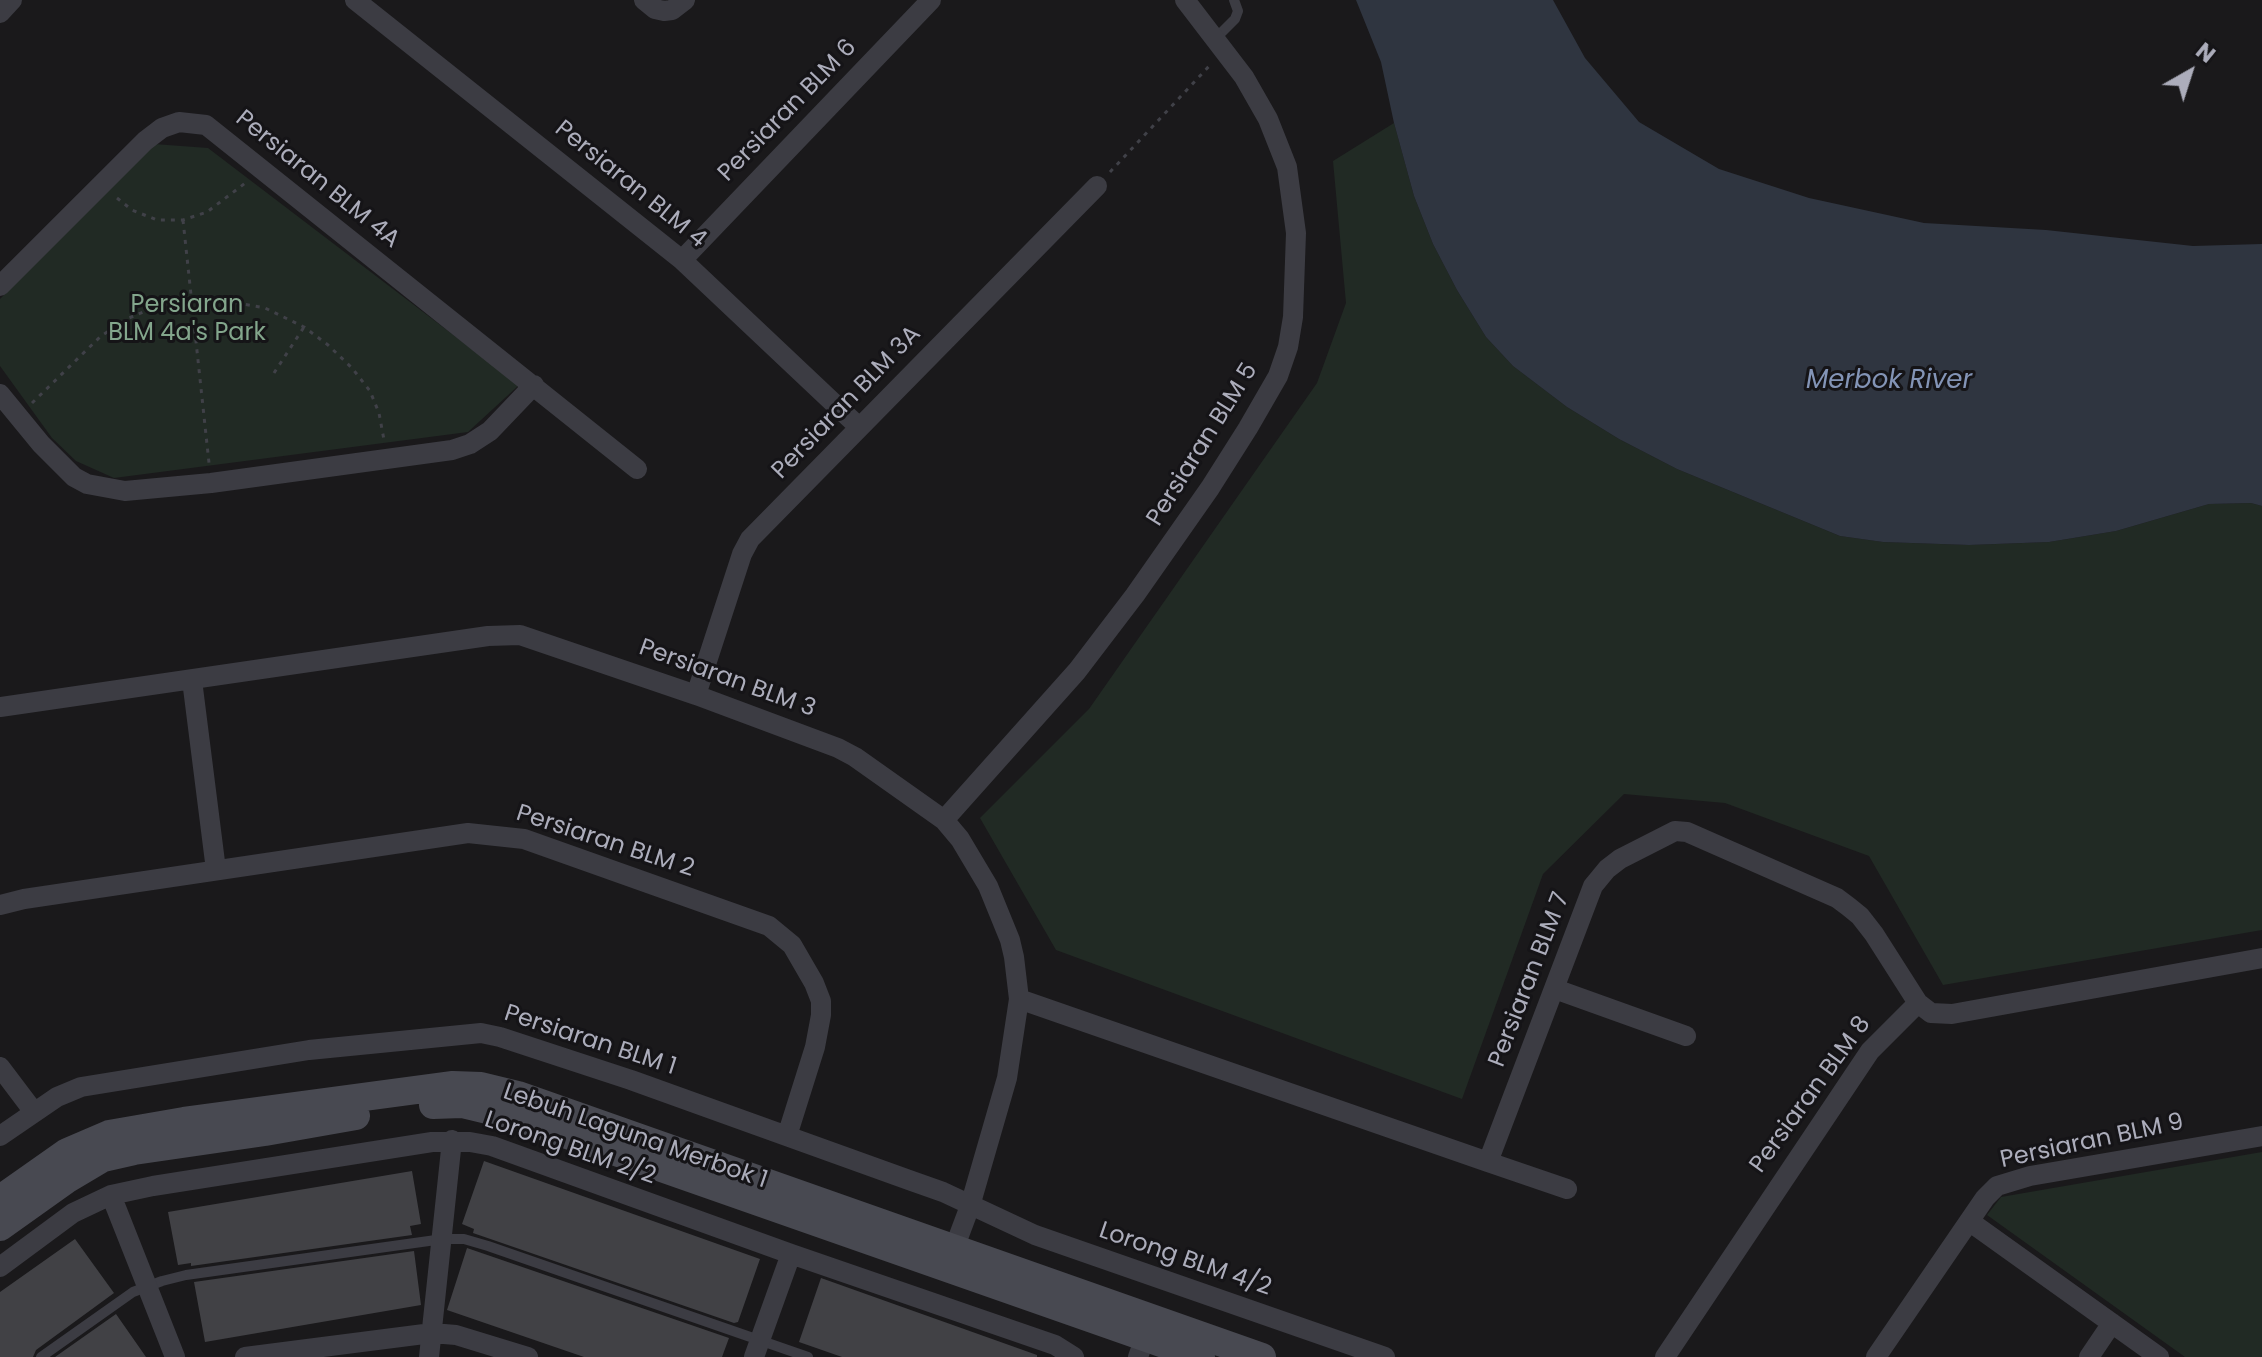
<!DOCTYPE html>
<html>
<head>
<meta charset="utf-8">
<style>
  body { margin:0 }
  #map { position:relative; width:2262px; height:1357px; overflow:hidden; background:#1a191b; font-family:Poppins,sans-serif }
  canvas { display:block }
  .north { position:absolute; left:2150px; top:32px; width:80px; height:80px; -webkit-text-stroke:6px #151417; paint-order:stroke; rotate:39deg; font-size:22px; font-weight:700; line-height:32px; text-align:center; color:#acadbb }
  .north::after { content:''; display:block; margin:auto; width:28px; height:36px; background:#acadbb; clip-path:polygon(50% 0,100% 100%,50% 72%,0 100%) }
</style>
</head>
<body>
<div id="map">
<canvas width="2262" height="1357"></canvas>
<div class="north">N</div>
</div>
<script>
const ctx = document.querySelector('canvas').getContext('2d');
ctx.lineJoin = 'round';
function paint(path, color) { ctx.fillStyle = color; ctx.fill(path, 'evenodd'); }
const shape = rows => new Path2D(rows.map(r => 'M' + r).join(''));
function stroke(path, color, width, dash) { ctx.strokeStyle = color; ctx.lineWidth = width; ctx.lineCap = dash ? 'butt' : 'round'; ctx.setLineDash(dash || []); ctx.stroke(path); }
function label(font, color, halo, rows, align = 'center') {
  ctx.font = font + ' Poppins,sans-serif'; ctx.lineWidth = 6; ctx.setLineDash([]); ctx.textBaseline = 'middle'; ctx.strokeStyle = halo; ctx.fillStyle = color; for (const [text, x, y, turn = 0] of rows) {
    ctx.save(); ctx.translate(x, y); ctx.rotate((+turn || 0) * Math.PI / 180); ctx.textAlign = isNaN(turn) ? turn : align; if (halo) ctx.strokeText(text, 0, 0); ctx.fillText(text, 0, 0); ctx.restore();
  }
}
const green = shape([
  [1394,123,1414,196,1433,244,1457,290,1486,337,1513,366,1567,407,1619,439,1677,469,1840,536,1883,542,1969,545,2049,542,2116,531,2209,504,2251,503,2262,506,2262,930,1943,985,1869,856,1725,803,1624,794,1543,874,1462,1099,1056,950,980,818,1089,709,1317,383,1346,303,1333,161],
  [154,144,208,148,519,385,468,432,114,478,76,461,52,438,0,366,0,299],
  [2262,1152,2262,1357,2185,1357,1987,1215,2001,1197]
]);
const water = shape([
  [1356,0,1553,0,1585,58,1639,122,1719,169,1809,198,1924,223,2046,230,2193,246,2262,244,2262,506,2251,503,2209,504,2116,531,2049,542,1969,545,1883,542,1840,536,1677,469,1619,439,1567,407,1513,366,1486,337,1457,290,1433,244,1414,196,1394,123,1381,62]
]);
const building = shape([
  [484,1161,760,1259,738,1322,734,1323,473,1233,474,1229,462,1224],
  [412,1171,421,1224,410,1226,412,1235,191,1266,191,1263,178,1265,168,1212],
  [75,1239,114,1293,36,1350,33,1357,0,1357,0,1292],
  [467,1248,729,1338,722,1357,584,1357,447,1310],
  [414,1251,421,1305,205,1342,194,1282],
  [821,1278,1037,1355,1037,1357,842,1357,799,1342],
  [116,1314,146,1357,55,1357]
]);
const path = shape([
  [1110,172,1212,63],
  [117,198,132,210,157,220,183,220,207,212,248,181],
  [183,220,209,463],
  [274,373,304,327],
  [32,403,101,336,129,318,165,303,215,299,265,308,304,327,328,345,352,368,370,391,379,413,384,440]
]);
const lane = shape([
  [1215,39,1235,19,1238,11,1234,0],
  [41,1357,133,1292,162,1281,186,1275,443,1239,464,1239,488,1246,808,1357]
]);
const street = shape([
  [355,0,682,260,859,427],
  [644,0,655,9,664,11,672,10,685,0],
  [0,13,12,0],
  [682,260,931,0],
  [0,286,145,141,162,128,179,122,206,125,637,469],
  [0,394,41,444,74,477,87,484,125,491,211,483,452,450,470,444,490,431,534,385],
  [192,680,216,870],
  [696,695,742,554,750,539,1097,186],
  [0,707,488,636,520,635,696,695,838,748,855,757,944,820,960,839,988,886,1010,940,1014,957,1019,999,1007,1078,970,1206,949,1262],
  [944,820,1077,671,1135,595,1210,488,1248,428,1278,376,1288,347,1293,317,1296,233,1287,167,1268,119,1244,77,1185,0],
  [0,905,24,899,468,833,524,839,769,926,792,945,814,983,821,1001,821,1015,815,1047,787,1136],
  [1555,989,1686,1036],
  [1019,999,1488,1162,1593,886,1607,869,1620,859,1675,831,1687,832,1837,898,1849,907,1860,916,1874,934,1918,1003,1931,1013,1952,1014,2262,958],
  [0,1067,34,1112],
  [0,1136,57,1097,81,1087,309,1050,481,1033,500,1037,631,1080,909,1180,943,1192,1035,1235,1385,1357],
  [1488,1162,1567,1189],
  [111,1195,175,1357],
  [1969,1221,2159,1357],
  [0,1267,73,1213,111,1195,153,1186,432,1142,470,1142,492,1146,791,1254,1055,1345,1074,1357],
  [245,1357,432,1333,456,1335,528,1357],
  [429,1357,452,1140],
  [754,1357,791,1254],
  [1138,1357,1149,1326],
  [1665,1357,1870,1051,1918,1003],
  [1876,1357,1985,1198,1997,1186,2030,1176,2262,1136],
  [2089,1357,2112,1323]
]);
const secondary = shape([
  [433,1105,462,1104,516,1117,1201,1357],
  [0,1199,67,1152,109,1134,184,1121,453,1085,481,1086,518,1095,1262,1357],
  [0,1227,66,1180,103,1158,134,1151,265,1132,356,1116]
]);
const streetNames = [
  ["Persiaran BLM 6",788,111,-46],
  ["Persiaran BLM 4A",317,180,39],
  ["Persiaran BLM 4",630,185,39],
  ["Persiaran BLM 3A",847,403,-46],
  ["Persiaran BLM 5",1203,445,-58],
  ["Persiaran BLM 3",727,679,20],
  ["Persiaran BLM 2",605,842,18],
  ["Persiaran BLM 7",1530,980,-69],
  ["Persiaran BLM 1",590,1041,18],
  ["Persiaran BLM 8",1811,1095,-54],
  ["Lebuh Laguna Merbok 1",635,1137,19],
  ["Persiaran BLM 9",2092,1142,-12],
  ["Lorong BLM 2/2",570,1149,19],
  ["Lorong BLM 4/2",1185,1260,19]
];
const parkNames = [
  ["Persiaran",187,306],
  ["BLM 4a's Park",187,334]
];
const waterNames = [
  ["Merbok River",1889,381]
];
paint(green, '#212a24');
paint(water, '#2f3540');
paint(building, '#414145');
stroke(path, '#404148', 3, [4, 6]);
stroke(lane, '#3c3c43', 10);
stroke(street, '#3c3c43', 20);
stroke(secondary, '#484951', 28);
label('24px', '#acadbb', '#151417', streetNames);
label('24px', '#83a68c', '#151417', parkNames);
label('italic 26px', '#8394b6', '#151417', waterNames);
</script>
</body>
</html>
